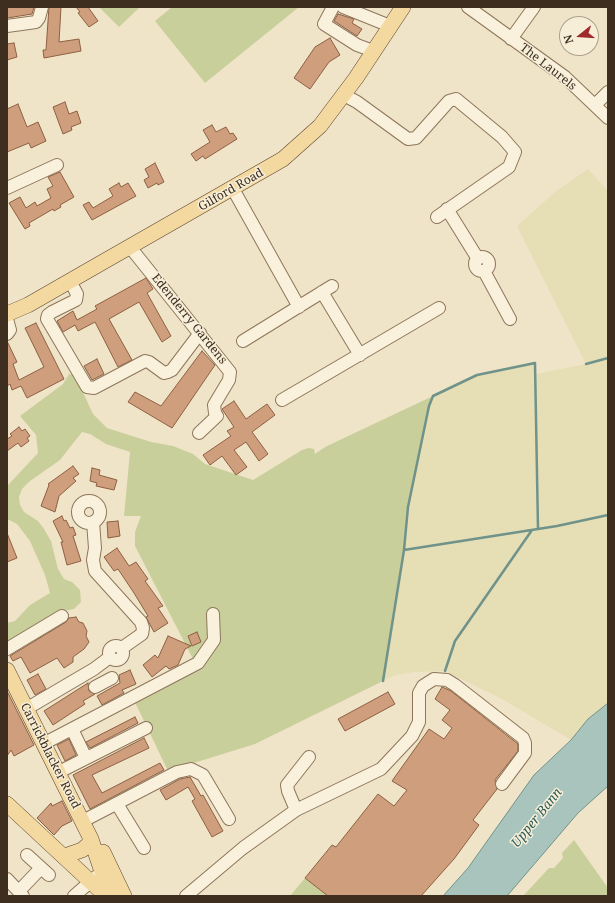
<!DOCTYPE html>
<html>
<head>
<meta charset="utf-8">
<style>
  body { margin:0 }
  #map { position:relative; width:615px; height:903px; overflow:hidden; background:#f0e4c8; font-family:"Noto Serif",serif }
  canvas { display:block }
  .frame { position:absolute; inset:0; border:8px solid #3d2e20; pointer-events:none }
  .north { position:absolute; left:559px; top:16px; width:40px; height:40px; box-sizing:border-box; background:#f7eed8; border:1px solid #ada18e; border-radius:50%; rotate:253deg; font-size:11px; font-weight:700; line-height:16px; text-align:center; color:#3d2e20 }
  .north::after { content:''; display:block; margin:auto; width:14px; height:18px; background:#9e2a2b; clip-path:polygon(50% 0,100% 100%,50% 72%,0 100%) }
</style>
</head>
<body>
<div id="map">
<canvas width="615" height="903"></canvas>
<div class="frame"></div>
<div class="north">N</div>
</div>
<script>
const ctx = document.querySelector('canvas').getContext('2d');
ctx.lineJoin = 'round';
function paint(path, color) { ctx.fillStyle = color; ctx.fill(path, 'evenodd'); }
const shape = rows => new Path2D(rows.map(r => 'M' + r).join(''));
function stroke(path, color, width, dash) { ctx.strokeStyle = color; ctx.lineWidth = width; ctx.lineCap = dash ? 'butt' : 'round'; ctx.setLineDash(dash || []); ctx.stroke(path); }
function label(font, color, halo, rows, align = 'center') {
  ctx.font = font + ' "Noto Serif",serif'; ctx.lineWidth = 3; ctx.setLineDash([]); ctx.textBaseline = 'middle'; ctx.strokeStyle = halo; ctx.fillStyle = color; for (const [text, x, y, turn = 0] of rows) {
    ctx.save(); ctx.translate(x, y); ctx.rotate((+turn || 0) * Math.PI / 180); ctx.textAlign = isNaN(turn) ? turn : align; if (halo) ctx.strokeText(text, 0, 0); ctx.fillText(text, 0, 0); ctx.restore();
  }
}
const farmland = shape([
  [588,169,608,191,608,703,588,719,571,740,502,699,445,671,414,672,396,675,383,681,404,550,408,507,429,406,433,396,477,375,535,363,536,374,586,364,517,226,555,192]
]);
const green = shape([
  [99,7,140,7,119,27],
  [172,7,299,7,205,83,155,21],
  [69,374,75,375,93,414,107,428,151,442,173,446,193,454,205,464,253,480,302,450,309,448,314,449,315,454,325,447,433,396,429,406,408,507,404,550,383,681,255,744,168,771,131,694,194,661,135,546,135,532,141,516,124,516,130,452,106,444,90,434,82,432,60,460,30,481,22,489,19,497,20,505,24,512,38,521,44,529,51,541,58,569,64,579,72,582,80,590,81,602,74,609,54,613,7,645,7,623,15,621,30,605,50,593,45,575,30,541,17,524,7,519,7,486,38,453,36,435,20,416,63,384],
  [574,840,608,888,608,896,523,896,549,868,554,868,563,858,562,853],
  [305,878,328,896,290,896]
]);
const water = shape([
  [608,703,608,786,578,813,507,896,443,896,468,868,534,775,571,740,588,719,608,703]
]);
const stream = shape([
  [586,364,608,358],
  [404,550,557,526,608,515],
  [445,671,455,641,532,530],
  [383,681,404,550,408,507,429,406,433,396,477,375,535,363,538,529]
]);
const building = shape([
  [7,7,34,7,32,14,7,18,7,7],
  [49,7,61,7,59,42,79,39,81,51,44,58,43,50,46,50,49,7],
  [76,7,88,7,98,21,89,27,78,13,80,12,76,7],
  [338,14,354,19,352,23,362,29,357,36,334,21,338,14],
  [330,38,340,55,329,62,310,89,294,78,315,47,330,38],
  [14,43,17,57,7,60,7,44,14,43],
  [65,102,69,114,77,111,81,123,71,127,72,130,63,134,53,107,65,102],
  [18,104,27,127,38,122,46,141,31,148,29,143,7,152,7,109,18,104],
  [212,125,216,132,226,127,230,134,233,133,237,139,205,159,203,156,196,161,191,154,210,142,203,130,212,125],
  [155,163,164,182,158,185,157,183,148,188,144,180,149,177,145,169,155,163],
  [60,172,74,197,60,205,61,207,54,211,53,209,29,223,30,226,25,229,9,203,20,197,26,208,35,202,37,206,51,198,47,189,53,186,48,177,60,172],
  [119,183,121,187,128,183,136,196,92,220,83,205,89,202,93,208,113,196,109,189,119,183],
  [146,278,153,289,147,293,171,336,162,342,139,302,109,319,132,360,118,367,95,322,78,331,75,325,63,332,57,321,73,311,77,320,97,309,95,306,146,278],
  [36,323,64,379,27,398,21,386,12,390,10,384,7,386,7,341,17,362,13,364,19,380,44,367,25,328,36,323],
  [202,351,215,365,172,428,128,402,135,392,161,406,202,351],
  [97,359,104,374,92,380,84,366,97,359],
  [234,401,246,419,267,404,275,415,252,432,268,454,259,461,246,442,234,450,247,467,236,475,222,456,210,465,203,455,231,436,227,431,234,427,222,409,234,401],
  [19,427,22,431,25,429,30,436,27,438,29,441,21,447,18,443,7,451,7,439,12,436,10,434,19,427],
  [73,466,79,474,73,478,76,481,59,496,55,512,41,506,49,485,48,484,73,466],
  [92,468,100,470,99,475,117,480,114,490,96,486,97,483,90,481,92,468],
  [62,516,64,521,66,520,70,528,73,527,76,535,73,536,81,561,67,565,61,542,63,542,53,521,62,516],
  [118,521,120,536,108,538,107,522,118,521],
  [7,533,17,558,7,562,7,533],
  [117,548,129,566,136,562,148,579,145,581,163,606,158,608,168,623,154,632,146,617,148,616,134,593,118,569,114,571,104,557,117,548],
  [76,617,79,622,83,623,87,631,86,636,89,642,84,649,73,657,73,662,64,668,57,658,30,673,21,657,13,661,10,656,66,622,69,618,76,617],
  [197,632,201,642,192,646,188,636,197,632],
  [168,636,191,646,185,649,178,665,169,669,166,666,152,677,143,665,155,655,158,658,168,636],
  [130,670,136,684,122,690,124,693,102,705,97,696,120,683,119,675,130,670],
  [38,674,46,689,35,695,27,680,38,674],
  [88,683,89,691,95,694,83,701,85,704,53,725,44,711,88,683],
  [442,687,451,691,518,744,518,751,495,780,497,789,473,820,479,825,454,859,421,896,328,896,305,878,332,845,336,847,378,794,394,806,407,790,392,781,429,729,444,739,452,728,442,720,450,710,435,699,442,687],
  [7,691,34,745,14,756,11,750,7,756,7,691],
  [388,692,395,704,345,731,338,719,388,692],
  [135,717,138,723,90,748,86,742,135,717],
  [144,738,149,748,92,775,102,793,160,763,164,770,90,809,73,775,144,738],
  [69,739,76,755,65,761,57,745,69,739],
  [190,777,201,796,203,795,223,831,212,837,192,801,195,799,188,787,166,800,160,790,180,779,190,777],
  [62,801,72,821,62,826,54,835,37,818,51,803,52,806,62,801]
]);
const minor = shape([
  [333,7,324,24,357,45,373,51],
  [343,7,390,26],
  [468,7,565,77,608,118],
  [7,26,36,22,39,18,42,7],
  [511,39,534,7],
  [344,95,357,102,408,139,416,138,449,101,456,99,502,137,515,152,509,167,437,217],
  [595,105,608,92],
  [7,188,57,165],
  [233,189,299,307],
  [447,209,478,259],
  [130,247,230,372,229,380,214,405,215,413,217,416,199,433],
  '475 264a7 7 0 1 1 14 0a7 7 0 1 1-14 0Z',
  [484,271,510,319],
  [70,281,77,294,76,300,52,312,48,315,47,319,87,387,94,388,145,361,149,362,164,373,168,372,172,370,200,333],
  [322,292,360,355],
  [7,319,10,330,7,334],
  [243,341,332,286],
  [282,400,439,308],
  '78 512a11 11 0 1 1 22 0a11 11 0 1 1-22 0Z',
  [93,522,95,548,93,560,95,571,141,622,143,628,142,634,122,648],
  '109 653a7 7 0 1 1 14 0a7 7 0 1 1-14 0Z',
  [7,649,62,616],
  [95,687,112,678],
  [26,709,94,669,110,657],
  [72,729,86,758],
  [43,744,198,663,214,640,213,614],
  [59,772,146,728],
  [117,804,144,848],
  [296,810,381,769,412,736,419,722,419,693,423,686,434,679,447,680,455,685,523,738,525,743,525,753,502,784],
  [83,821,177,772,191,769,203,775,229,819],
  [27,855,49,875],
  [7,879,23,896],
  [19,891,41,868],
  [74,896,97,876],
  [186,896,243,848,296,810,288,791,287,785,309,757]
]);
const major = shape([
  [7,314,28,305,103,262,283,159,320,126,356,78,403,7],
  [7,670,91,839,102,872,110,888,116,896],
  [7,804,106,896],
  [103,852,124,896],
  [70,854,82,850,88,845,91,839]
]);
const streetNames = [
  ["The Laurels",548,67,38],
  ["Gilford Road",231,190,-30],
  ["Edenderry Gardens",189,319,51],
  ["Carrickblacker Road",50,756,63]
];
const waterNames = [
  ["Upper Bann",537,818,-51]
];
paint(farmland, '#e6deb5');
paint(green, '#c9cf9b');
paint(water, '#a9c4bc');
stroke(water, '#6f938a', 1);
stroke(stream, '#6f938a', 2.5);
paint(building, '#cf9f7d');
stroke(building, '#8d5f41', 1);
stroke(minor, '#8d765c', 14);
stroke(major, '#5b4430', 16);
stroke(minor, '#faf1dc', 12);
stroke(major, '#f3d9a0', 15);
label('12px', '#3d2e20', '#f7eed8', streetNames);
label('italic 13px', '#2f5d5a', '#f7eed8', waterNames);
</script>
</body>
</html>
